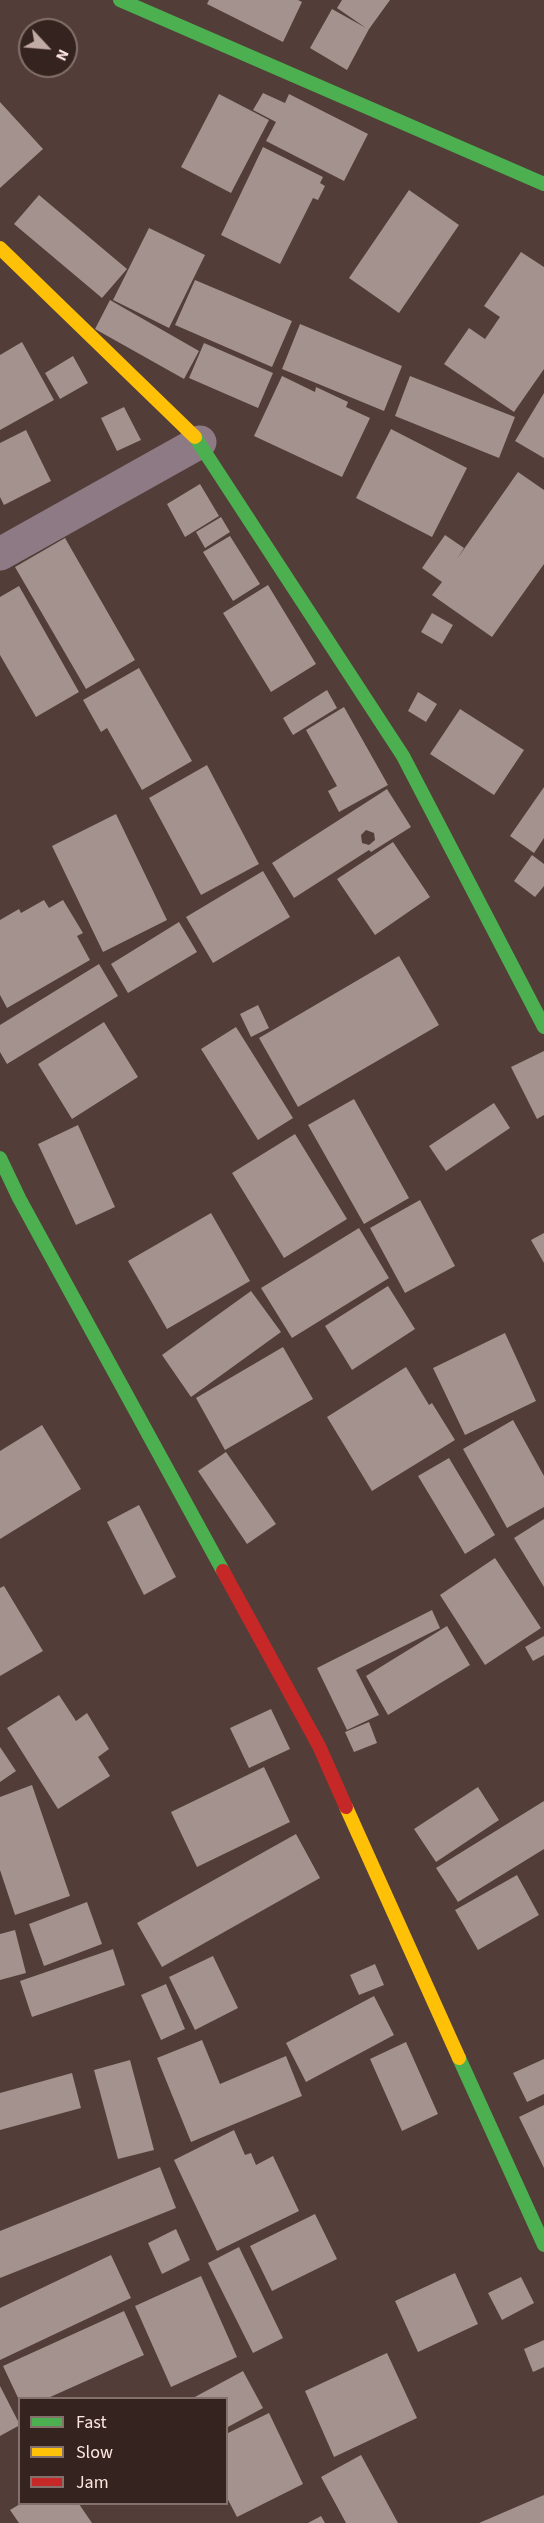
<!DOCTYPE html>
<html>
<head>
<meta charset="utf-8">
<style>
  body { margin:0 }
  #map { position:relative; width:544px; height:2523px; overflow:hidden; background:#523d38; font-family:"Source Sans 3",sans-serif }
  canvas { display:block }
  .legend { position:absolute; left:18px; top:2397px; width:210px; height:108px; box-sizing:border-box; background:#35231f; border:2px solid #85716c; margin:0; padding:8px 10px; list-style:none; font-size:18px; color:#fee6e0 }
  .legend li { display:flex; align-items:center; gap:12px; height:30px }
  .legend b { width:30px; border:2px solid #85716c }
  .north { position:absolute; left:18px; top:18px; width:60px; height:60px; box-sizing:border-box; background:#35231f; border:2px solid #85716c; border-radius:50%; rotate:116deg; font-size:16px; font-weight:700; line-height:24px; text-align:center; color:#fee6e0 }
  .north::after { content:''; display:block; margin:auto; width:21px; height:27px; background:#c2aba5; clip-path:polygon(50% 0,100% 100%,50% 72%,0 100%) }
</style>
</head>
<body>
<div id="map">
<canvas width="544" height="2523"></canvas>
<ul class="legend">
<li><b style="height:8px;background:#4caf50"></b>Fast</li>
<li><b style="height:8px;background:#ffc107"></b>Slow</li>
<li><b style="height:8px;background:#c62828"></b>Jam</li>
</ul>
<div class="north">N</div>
</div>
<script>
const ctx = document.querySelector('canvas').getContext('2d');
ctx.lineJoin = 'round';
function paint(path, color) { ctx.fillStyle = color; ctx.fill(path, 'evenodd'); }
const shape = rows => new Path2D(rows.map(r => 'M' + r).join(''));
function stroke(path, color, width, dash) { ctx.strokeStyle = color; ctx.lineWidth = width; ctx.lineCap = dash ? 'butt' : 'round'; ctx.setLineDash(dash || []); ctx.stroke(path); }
const building = shape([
  [209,0,298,0,302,2,283,42,207,4],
  [342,0,390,0,369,29,347,70,310,48,332,9,366,28,337,8],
  [263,93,285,103,289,94,368,134,344,181,266,141,276,122,253,110],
  [219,94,269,120,231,193,181,167],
  [0,102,43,149,0,188],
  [263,147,323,177,320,183,325,186,318,200,313,198,280,264,221,235],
  [409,190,459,225,399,313,349,278],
  [39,195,127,269,102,298,14,224],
  [149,228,205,255,169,328,113,300],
  [521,252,544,267,544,369,514,412,444,364,469,328,485,339,500,317,484,306],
  [195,280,292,321,272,367,175,325],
  [110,300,199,351,184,379,95,329],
  [300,324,402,366,384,411,282,369],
  [22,342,54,400,0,430,0,355],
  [204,343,273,373,258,408,189,378],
  [73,356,88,383,60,399,45,373],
  [282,376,315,392,316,387,348,402,346,407,370,418,342,477,254,436],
  [410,376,515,417,499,458,395,416],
  [544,393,544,458,515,441],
  [124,407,141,440,117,451,101,418],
  [391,429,467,468,432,537,356,498],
  [26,430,51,481,4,505,0,497,0,443],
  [518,472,544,490,544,564,492,637,432,595,442,582,422,568,445,535,464,548,457,559],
  [200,484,219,516,185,537,167,504],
  [221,517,230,532,205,548,196,532],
  [230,536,260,584,233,601,203,552],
  [65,538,135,660,86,689,15,567],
  [268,585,316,664,271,692,223,613],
  [19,586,79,692,36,717,0,655,0,597],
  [432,613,453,625,442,644,421,632],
  [139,668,192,761,142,790,107,728,101,732,83,700],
  [327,690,337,708,293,735,283,718],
  [418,692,437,704,426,722,408,711],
  [344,707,388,785,339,812,328,791,337,786,306,730],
  [460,709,524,750,494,795,430,754],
  [207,765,259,864,201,895,149,798],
  [544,787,544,838,534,853,510,836],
  [387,789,411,827,371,852,369,850,294,898,272,863],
  [366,830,374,833,375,840,369,845,362,843,361,835],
  [116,814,167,920,103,952,52,846],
  [393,842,430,897,375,935,337,879],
  [532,855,544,864,544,886,535,897,514,881],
  [263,871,290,917,213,963,186,917],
  [44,900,49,908,63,900,83,933,77,936,90,960,7,1008,0,995,0,920,19,909,21,913],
  [179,922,197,952,128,993,111,964],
  [399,956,439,1025,298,1107,259,1038],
  [99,964,118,996,7,1064,0,1052,0,1025],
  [258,1005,269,1028,251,1037,240,1014],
  [104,1022,138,1077,72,1119,38,1064],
  [236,1027,293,1118,258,1140,201,1049],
  [544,1051,544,1115,537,1119,511,1067],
  [354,1099,409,1198,364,1224,308,1125],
  [494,1103,510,1128,446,1171,429,1146],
  [78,1125,115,1207,76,1225,38,1144],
  [295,1134,347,1219,284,1258,232,1173],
  [420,1200,455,1266,405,1293,370,1228],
  [211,1213,250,1281,167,1329,128,1261],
  [359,1228,389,1278,292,1338,261,1288],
  [544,1233,544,1263,531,1240],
  [388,1286,415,1329,352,1370,325,1326],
  [251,1291,281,1332,191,1397,162,1355],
  [505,1333,536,1401,465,1435,433,1368],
  [283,1347,313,1399,225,1450,196,1398],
  [406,1367,429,1405,432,1403,455,1440,372,1491,327,1417],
  [513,1420,544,1476,544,1507,507,1528,463,1449],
  [42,1425,81,1489,0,1539,0,1451],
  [226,1452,276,1524,247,1544,198,1471],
  [449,1458,495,1535,465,1554,418,1476],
  [139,1505,176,1577,144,1595,107,1522],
  [544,1519,544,1587,514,1538],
  [495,1558,541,1628,485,1665,440,1595],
  [4,1586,43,1651,0,1676,0,1588],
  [432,1610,440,1628,356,1670,379,1715,347,1730,317,1668],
  [447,1626,470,1665,388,1715,366,1676],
  [544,1636,544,1655,533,1661,525,1647],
  [59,1695,76,1721,87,1713,109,1749,98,1757,110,1776,58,1809,7,1728],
  [271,1709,290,1749,249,1768,230,1728],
  [369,1722,377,1743,354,1752,345,1732],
  [0,1747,16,1771,0,1782],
  [264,1767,290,1822,197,1867,171,1812],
  [32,1785,70,1896,15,1915,0,1870,0,1797],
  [478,1787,499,1820,436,1862,414,1829],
  [544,1801,544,1849,458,1902,436,1868],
  [296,1834,320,1878,162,1967,137,1923],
  [517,1875,539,1915,478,1950,455,1910],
  [87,1902,102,1944,44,1966,29,1924],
  [15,1930,26,1973,0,1980,0,1934],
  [113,1949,125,1985,32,2017,20,1981],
  [213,1956,238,2008,195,2030,169,1977],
  [375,1964,384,1985,359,1995,350,1975],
  [166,1984,185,2029,161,2040,141,1995],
  [374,1996,394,2035,306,2082,286,2043],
  [202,2040,220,2084,286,2056,302,2096,191,2142,157,2058],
  [406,2042,438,2114,402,2131,370,2059],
  [544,2059,544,2094,527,2102,513,2073],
  [130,2060,154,2150,118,2159,94,2070],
  [72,2073,81,2108,0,2130,0,2093],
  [544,2105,544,2168,519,2117],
  [234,2130,245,2155,251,2153,256,2165,273,2156,299,2211,217,2251,174,2160],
  [160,2167,176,2208,0,2278,0,2231],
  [315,2214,337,2259,272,2291,250,2246],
  [176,2229,190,2260,162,2274,148,2243],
  [239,2247,283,2338,253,2353,208,2263],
  [111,2255,131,2298,0,2360,0,2308],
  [455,2273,478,2324,418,2352,395,2301],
  [201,2276,237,2357,171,2387,135,2306],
  [521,2277,534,2303,502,2320,488,2293],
  [124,2311,144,2355,48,2398,20,2398,20,2402,3,2366],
  [544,2340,544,2367,533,2372,524,2349],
  [387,2353,417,2418,334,2457,305,2391],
  [243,2371,263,2408,226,2428,226,2398,193,2398],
  [0,2386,20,2425,0,2436],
  [269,2413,303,2484,237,2517,226,2496,226,2434],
  [361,2455,398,2523,346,2523,321,2477],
  [544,2495,544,2523,479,2523],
  [20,2504,79,2504,92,2523,19,2523,10,2510],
  [321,2516,325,2523,308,2523]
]);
const street = shape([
  [0,554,200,442]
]);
const fast = shape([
  [120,0,544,184],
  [195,437,403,756,544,1027],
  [0,1158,19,1198,223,1571],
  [459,2058,544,2245]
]);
const slow = shape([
  [0,248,195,437],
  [346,1807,459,2058]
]);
const jam = shape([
  [223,1571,319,1746,346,1807]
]);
paint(building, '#a3928e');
stroke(street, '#8d7a85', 33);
stroke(fast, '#4caf50', 14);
stroke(slow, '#ffc107', 14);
stroke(jam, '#c62828', 14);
</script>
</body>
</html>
